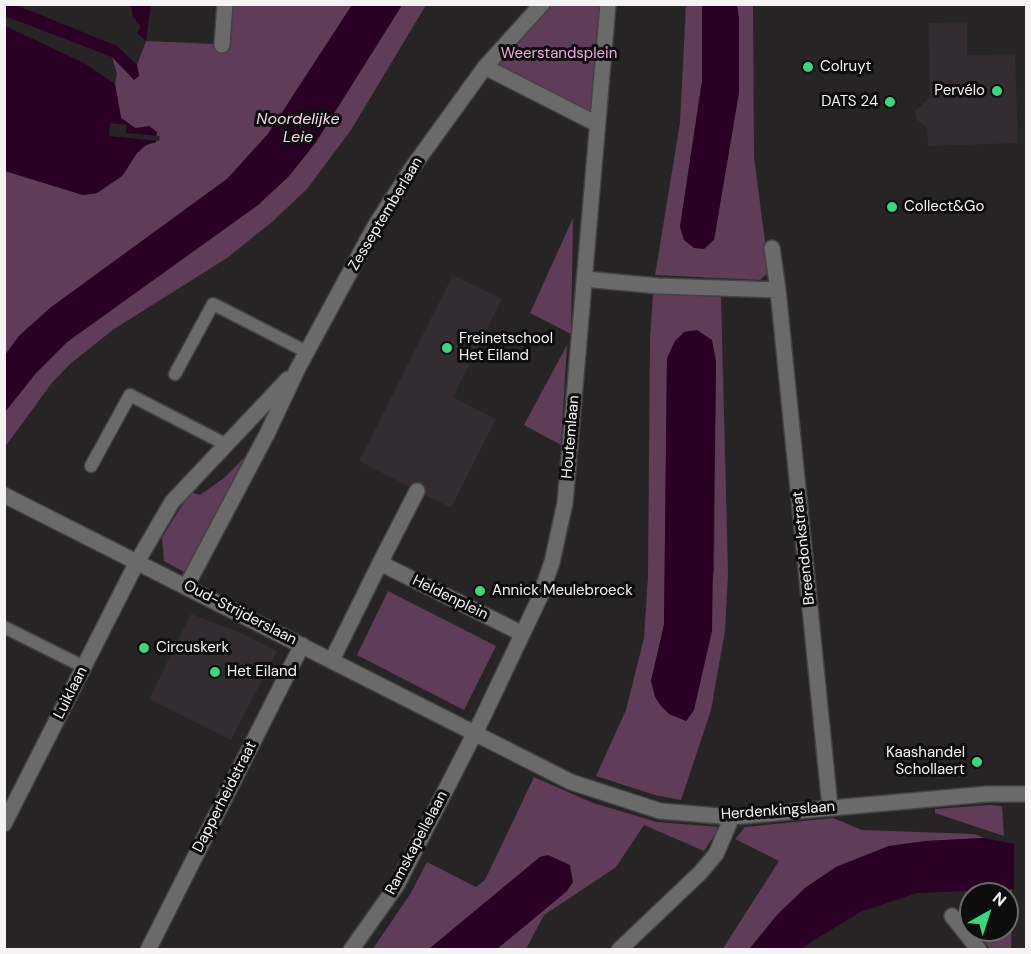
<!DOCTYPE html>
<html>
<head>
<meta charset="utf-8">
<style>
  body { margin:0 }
  #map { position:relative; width:1031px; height:954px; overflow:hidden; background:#262425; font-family:"DM Sans",sans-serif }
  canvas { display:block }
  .frame { position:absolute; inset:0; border:6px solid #f5f3f4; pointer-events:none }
  .north { position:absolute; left:959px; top:882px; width:60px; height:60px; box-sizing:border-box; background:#0e0d0e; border:2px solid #6a696a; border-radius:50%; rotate:39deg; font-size:16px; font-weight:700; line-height:24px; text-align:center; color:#f5f3f4 }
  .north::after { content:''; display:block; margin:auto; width:21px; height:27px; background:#39d87f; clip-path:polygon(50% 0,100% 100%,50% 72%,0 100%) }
</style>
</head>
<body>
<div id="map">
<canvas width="1031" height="954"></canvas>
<div class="frame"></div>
<div class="north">N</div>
</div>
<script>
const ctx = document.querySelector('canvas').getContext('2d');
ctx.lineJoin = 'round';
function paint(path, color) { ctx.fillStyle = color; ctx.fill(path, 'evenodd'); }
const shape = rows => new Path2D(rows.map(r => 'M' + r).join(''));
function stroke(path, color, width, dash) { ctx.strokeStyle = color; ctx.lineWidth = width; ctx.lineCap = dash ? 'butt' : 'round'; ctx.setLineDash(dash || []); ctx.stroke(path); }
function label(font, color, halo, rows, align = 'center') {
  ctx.font = font + ' "DM Sans",sans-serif'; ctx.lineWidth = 6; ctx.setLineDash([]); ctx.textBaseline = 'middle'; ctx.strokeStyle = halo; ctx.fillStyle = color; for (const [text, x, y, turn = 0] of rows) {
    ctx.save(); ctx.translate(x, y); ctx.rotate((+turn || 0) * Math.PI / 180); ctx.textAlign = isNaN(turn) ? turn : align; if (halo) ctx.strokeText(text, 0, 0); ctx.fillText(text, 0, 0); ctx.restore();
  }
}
const built = shape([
  [967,22,967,55,1015,54,1018,143,928,146,927,128,916,119,915,111,930,97,929,23],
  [453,275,502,299,453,397,496,419,451,508,359,461],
  [191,614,241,633,277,651,231,740,149,699]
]);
const green = shape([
  [230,5,352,5,268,134,227,179,50,308,19,336,5,355,5,171,83,195,97,193,122,176,137,153,146,145,156,142,121,118,115,84,117,74,112,57,134,79,139,76,137,65,146,41,215,44],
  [402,5,426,5,351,130,307,189,272,222,227,258,114,329,70,364,51,384,5,447,5,412,36,373,67,342,258,205,289,176,316,142],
  [542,5,608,5,597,124,485,67],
  [686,5,702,5,702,81,680,227,714,240,739,92,737,5,753,5,754,157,769,272,760,280,655,275,680,123],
  [573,218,571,333,571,334,530,313],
  [653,294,721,296,728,573,725,631,711,710,681,800,655,795,596,776,626,710,644,638,648,577,650,339],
  [667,358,716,361,714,569,694,710,686,721,651,681,664,625],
  [567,345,561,445,524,425],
  [247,455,188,574,164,561,162,538,190,492,200,495,224,478],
  [388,591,496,646,464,710,357,655],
  [534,777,593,803,657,822,720,827,704,851,644,825,616,867,544,915,526,949,497,949,567,891,540,857,429,949,372,950,411,893,427,862,476,887,485,880],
  [989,805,1002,806,1004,836,935,813,935,809],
  [833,818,862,830,974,834,984,838,926,841,889,846,836,867,805,888,777,915,749,949,722,950,779,861,735,839,745,827],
  [1012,889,1011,949,990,949,975,930,1007,930,1006,894]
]);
const water = shape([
  [4,5,16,5,117,46,137,65,139,76,134,80,112,57,5,16],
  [131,5,151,5,146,41,137,33,141,27,133,17],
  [352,5,402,5,316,142,289,176,258,205,67,342,36,373,5,412,5,355,19,336,50,308,227,179,268,134],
  [702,5,737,5,739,18,739,92,714,240,704,249,694,248,684,240,680,227,702,81],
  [5,26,84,63,115,84,121,118,135,128,149,126,157,132,156,142,146,145,137,153,122,176,97,193,83,195,5,171],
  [697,330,712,340,716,361,712,631,694,710,686,721,669,714,661,706,655,697,651,681,664,625,667,358,675,341,684,332],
  [984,838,1026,846,1026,895,1012,889,917,893,860,912,800,949,749,950,777,915,805,888,836,867,889,846,926,841],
  [548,855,570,865,573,882,567,891,497,949,429,949,540,857]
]);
const pier = shape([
  [110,123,127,125,126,133,160,136,159,141,109,136],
  [1014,841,1026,843,1026,896,1014,891]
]);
const pedestrian = shape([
  [175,374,213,304,307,352],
  [91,466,130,395,225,444],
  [4,627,84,667]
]);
const minor = shape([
  [222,45,225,4],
  [485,67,597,124],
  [772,248,778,290],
  [585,279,658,286,778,290,830,807],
  [4,495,571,782,660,811,732,817,987,794,1026,794],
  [380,563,417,491],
  [186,587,267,434,298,368,375,226,412,168,485,67,542,4],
  [332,660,380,563,521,633],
  [4,824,137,562,172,502,288,379],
  [952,916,979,950],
  [148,950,302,645],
  [351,950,397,885,482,719,540,597,552,562,565,503,608,4],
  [619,950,700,873,716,854,732,817]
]);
const markers = [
  [808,67,6,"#39d87f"],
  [997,91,6,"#39d87f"],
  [890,102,6,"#39d87f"],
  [892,207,6,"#39d87f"],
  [447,348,6,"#39d87f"],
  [480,591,6,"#39d87f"],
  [144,648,6,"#39d87f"],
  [215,672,6,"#39d87f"],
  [977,762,6,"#39d87f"]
];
const parkNames = [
  ["Weerstandsplein",559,54]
];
const poiNames = [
  ["Colruyt",820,67],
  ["Pervélo",985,91,"right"],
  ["DATS 24",878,102,"right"],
  ["Collect&Go",904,207],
  ["Freinetschool",459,339],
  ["Het Eiland",459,356],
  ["Annick Meulebroeck",492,591],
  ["Circuskerk",156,648],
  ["Het Eiland",227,672],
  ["Kaashandel",965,753,"right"],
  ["Schollaert",965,770,"right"]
];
const streetNames = [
  ["Zesseptemberlaan",386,214,-59],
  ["Houtemlaan",571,437,-85],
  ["Breendonkstraat",804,548,-96],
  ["Heldenplein",450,598,26],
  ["Oud-Strijderslaan",240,613,27],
  ["Luiklaan",71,693,-63],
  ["Dapperheidstraat",225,797,-63],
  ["Herdenkingslaan",778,811,-4],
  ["Ramskapellelaan",417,843,-62]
];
const waterNames = [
  ["Noordelijke",298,120],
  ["Leie",298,138]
];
paint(built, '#332c31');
paint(green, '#5f3d58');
paint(water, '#2a0025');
paint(pier, '#262425');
stroke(pedestrian, '#434142', 15);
stroke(minor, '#434142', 18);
stroke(pedestrian, '#6b6a6b', 12);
stroke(minor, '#6b6a6b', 15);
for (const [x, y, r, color] of markers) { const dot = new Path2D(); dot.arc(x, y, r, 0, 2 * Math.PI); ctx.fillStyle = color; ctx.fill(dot); stroke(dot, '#0e0d0e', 2); }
label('15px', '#f4a8e6', '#0e0d0e', parkNames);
label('15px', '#f5f3f4', '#0e0d0e', poiNames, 'left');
label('15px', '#f5f3f4', '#0e0d0e', streetNames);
label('italic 16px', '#f6d7ef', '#0e0d0e', waterNames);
</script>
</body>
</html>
